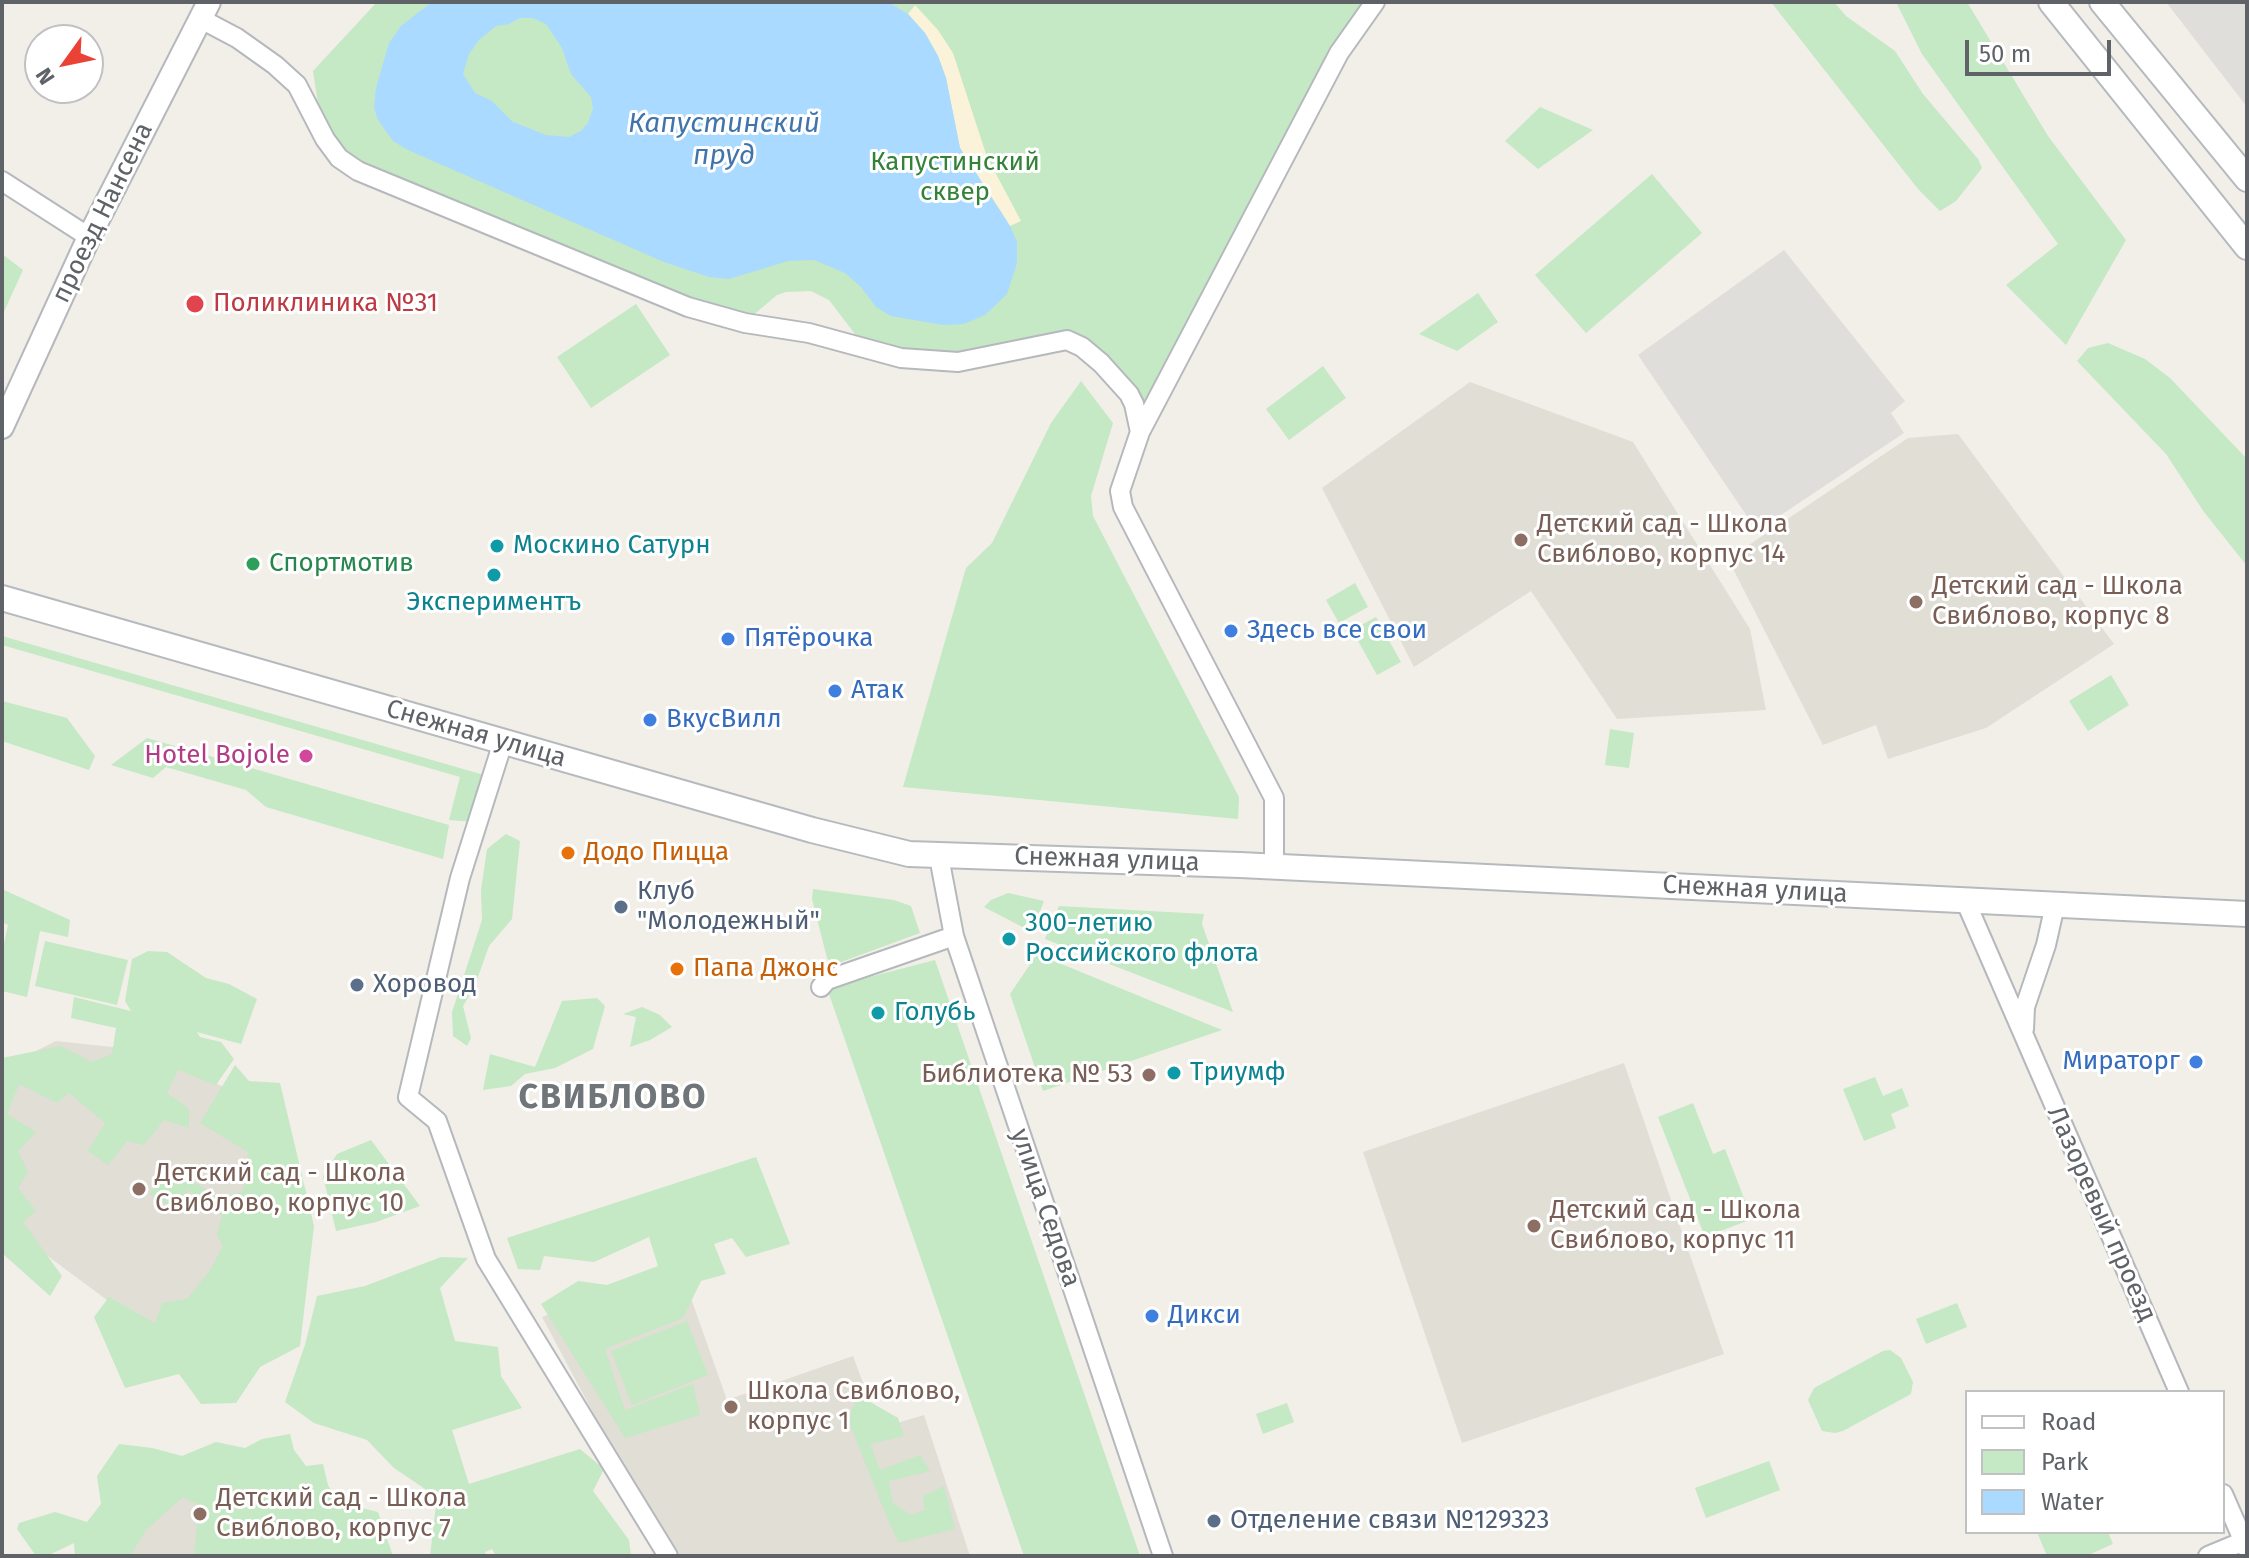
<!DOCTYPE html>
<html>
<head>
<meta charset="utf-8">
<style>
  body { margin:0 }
  #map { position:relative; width:2249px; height:1558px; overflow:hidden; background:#f1efe8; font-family:"Fira Sans",sans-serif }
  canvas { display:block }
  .frame { position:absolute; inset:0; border:4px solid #5f6368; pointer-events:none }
  .legend { position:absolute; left:1965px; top:1390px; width:260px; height:144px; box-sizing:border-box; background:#fff; border:2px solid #bfc1c3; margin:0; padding:10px 14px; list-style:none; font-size:24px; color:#5f6368 }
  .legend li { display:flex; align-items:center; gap:16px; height:40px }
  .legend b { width:40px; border:2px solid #bfc1c3 }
  .north { position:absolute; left:24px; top:24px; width:80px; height:80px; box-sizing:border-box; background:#fff; border:2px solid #bfc1c3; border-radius:50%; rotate:237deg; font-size:22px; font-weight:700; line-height:32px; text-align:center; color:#5f6368 }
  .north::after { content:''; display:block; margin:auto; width:28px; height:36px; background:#ea4335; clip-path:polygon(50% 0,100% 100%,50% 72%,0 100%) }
  .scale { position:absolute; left:1965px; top:40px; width:146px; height:36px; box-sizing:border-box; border:4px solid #5f6368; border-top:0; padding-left:10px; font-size:24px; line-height:28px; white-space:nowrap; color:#5f6368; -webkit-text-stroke:6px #fff; paint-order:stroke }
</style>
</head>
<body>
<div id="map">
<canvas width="2249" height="1558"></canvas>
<div class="frame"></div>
<ul class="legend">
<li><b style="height:10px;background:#fff"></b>Road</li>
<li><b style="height:22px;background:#c5e8c5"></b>Park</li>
<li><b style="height:22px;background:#aadaff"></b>Water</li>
</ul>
<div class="north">N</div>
<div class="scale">50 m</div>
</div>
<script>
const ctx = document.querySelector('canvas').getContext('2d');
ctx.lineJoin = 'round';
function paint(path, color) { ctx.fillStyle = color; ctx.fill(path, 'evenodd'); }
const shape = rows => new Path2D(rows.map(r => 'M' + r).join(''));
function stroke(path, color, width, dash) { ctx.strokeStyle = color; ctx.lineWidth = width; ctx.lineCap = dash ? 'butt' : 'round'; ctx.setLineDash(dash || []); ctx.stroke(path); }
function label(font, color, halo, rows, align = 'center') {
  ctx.font = font + ' "Fira Sans",sans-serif'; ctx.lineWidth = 6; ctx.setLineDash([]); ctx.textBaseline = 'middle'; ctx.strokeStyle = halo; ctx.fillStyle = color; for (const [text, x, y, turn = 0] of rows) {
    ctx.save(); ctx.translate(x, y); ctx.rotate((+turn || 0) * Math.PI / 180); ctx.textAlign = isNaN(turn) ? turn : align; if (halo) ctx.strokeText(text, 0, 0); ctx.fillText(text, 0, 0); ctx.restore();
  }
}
const industrial = shape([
  [2166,2,2247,2,2247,107],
  [1784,250,1905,401,1891,413,1904,433,1757,531,1638,355]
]);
const education = shape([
  [1470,382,1633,442,1750,629,1766,710,1617,719,1531,591,1414,667,1322,488],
  [1958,434,2114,644,1986,728,1888,759,1876,725,1823,745,1728,559,1908,438],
  [56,1041,141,1050,235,1092,284,1234,146,1329,14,1231,2,1098,32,1053],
  [1624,1063,1724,1354,1462,1443,1363,1152],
  [680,1267,727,1400,853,1356,880,1428,924,1415,970,1556,681,1556,606,1437,542,1317],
  [211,1467,321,1556,93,1556]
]);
const green = shape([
  [377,2,1364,2,1333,47,1145,408,1131,389,1085,343,946,357,887,349,861,342,829,300,811,291,786,292,777,295,751,317,712,310,362,166,339,148,329,132,318,104,313,71],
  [1771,2,1834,2,1846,16,1895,51,1923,94,1978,159,1982,168,1956,201,1940,211,1918,189],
  [1896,2,1967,2,2048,136,2126,240,2066,345,2006,285,2058,244,1922,54],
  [1540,107,1593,130,1538,169,1505,141],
  [1652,174,1702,233,1586,333,1535,275],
  [2,254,23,270,2,316],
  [1478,293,1498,322,1457,351,1419,334],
  [636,304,670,355,591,408,557,357],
  [2108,343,2145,359,2170,378,2247,459,2247,566,2204,512,2166,454,2077,361,2088,348],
  [1323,366,1346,398,1289,440,1266,409],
  [1081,381,1113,423,1091,496,1093,516,1239,797,1238,819,903,787,966,568,992,543,1051,423],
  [1355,583,1368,607,1339,623,1326,600],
  [1376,617,1401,662,1377,675,1352,630],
  [2,636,484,775,473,822,449,820,460,777,2,645],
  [2111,675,2129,705,2088,731,2069,701],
  [2,701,67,718,95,756,89,770,2,741],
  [1610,729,1634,733,1629,768,1605,765],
  [147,738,449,825,443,859,266,807,246,790,166,767,153,778,111,765],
  [506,834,520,841,512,919,489,946,474,988,463,1006,471,1038,467,1046,453,1036,452,1012,482,920,481,890,487,849],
  [813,889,894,900,911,906,920,933,833,965,827,958,812,899],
  [4,890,70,920,68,937,40,931,27,997,2,991,2,953,8,925,2,922],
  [1008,893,1044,901,1032,932,984,907,991,900],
  [1059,906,1204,914,1202,924,1233,1012,1045,939],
  [45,941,128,960,117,1005,35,986],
  [148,951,167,952,206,978,229,984,257,999,241,1044,197,1032,200,1037,221,1042,234,1059,216,1085,178,1070,167,1093,189,1109,189,1128,164,1120,144,1145,127,1141,108,1165,88,1151,105,1123,69,1093,57,1103,19,1084,7,1114,36,1132,18,1151,28,1172,18,1188,36,1211,23,1222,62,1276,50,1296,2,1253,2,1058,61,1046,92,1062,112,1054,116,1028,71,1018,74,997,131,1011,125,1001,132,959],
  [1037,954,1222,1030,1043,1091,1010,994],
  [935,960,1140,1556,1024,1556,829,994,835,986],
  [597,998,605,1006,593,1049,555,1068,525,1074,511,1086,483,1090,490,1054,535,1067,562,1001],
  [642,1007,660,1015,672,1027,650,1040,630,1047,636,1017,623,1014],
  [235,1065,249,1081,280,1083,314,1226,300,1346,260,1367,236,1403,201,1404,179,1374,125,1388,94,1317,109,1297,155,1323,162,1303,187,1299,209,1272,223,1246,217,1235,222,1215,188,1190,175,1209,149,1194,172,1168,219,1198,243,1191,248,1152,200,1123],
  [1875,1077,1883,1096,1902,1088,1909,1106,1891,1114,1896,1128,1864,1141,1843,1089],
  [1693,1103,1713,1154,1725,1149,1752,1219,1705,1237,1658,1117],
  [371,1140,420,1206,376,1222,336,1231,323,1176,337,1154],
  [756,1157,790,1244,746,1257,732,1238,714,1244,726,1274,701,1281,683,1318,605,1349,625,1410,693,1384,700,1415,625,1438,541,1304,578,1281,607,1285,658,1266,649,1237,594,1262,544,1256,540,1270,518,1269,507,1238],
  [441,1257,468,1258,440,1288,455,1341,498,1347,501,1376,522,1408,452,1430,469,1484,580,1449,604,1469,593,1491,629,1540,631,1556,496,1556,492,1549,485,1552,486,1556,430,1556,437,1497,394,1468,367,1440,314,1423,285,1402,305,1345,317,1296,365,1286],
  [1957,1303,1967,1327,1926,1344,1916,1319],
  [687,1321,708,1375,632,1405,611,1351],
  [1890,1350,1901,1358,1913,1382,1911,1394,1843,1431,1835,1433,1822,1431,1808,1400,1814,1388,1883,1351],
  [858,1395,898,1418,904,1436,870,1444,880,1470,920,1455,930,1471,889,1481,893,1503,911,1515,925,1510,923,1496,944,1486,955,1529,899,1543,888,1520,848,1420],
  [1287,1403,1294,1422,1263,1434,1256,1414],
  [290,1434,294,1450,306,1466,323,1464,328,1485,338,1502,378,1512,393,1556,194,1556,199,1505,183,1497,146,1530,130,1556,75,1556,74,1543,47,1556,36,1556,17,1529,19,1523,55,1512,87,1522,101,1504,97,1476,119,1444,152,1448,182,1456,216,1442,245,1448,262,1439],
  [1769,1461,1780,1490,1706,1518,1695,1488],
  [2037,1532,2108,1532,2113,1544,2086,1556,2047,1556]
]);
const sand = shape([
  [915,5,938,30,953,53,987,157,1021,221,1010,226,960,148,946,78,938,56,925,33,908,14]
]);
const water = shape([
  [432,2,888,2,908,14,925,33,938,56,946,78,960,148,1010,226,1017,242,1017,263,1007,294,985,315,964,324,943,325,891,316,876,307,861,287,845,273,814,260,788,261,729,279,709,277,664,262,408,150,393,141,378,120,374,108,376,88,389,43,401,26],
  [520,18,533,18,546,24,562,48,571,74,591,97,593,108,588,123,581,131,569,137,546,135,513,122,492,101,475,93,463,74,469,54,479,40,496,26,509,24]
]);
const minor = shape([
  [201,19,237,38,275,65,297,85,325,139,339,158,358,171,688,307,745,323,809,333,901,358,958,362,1067,340,1082,347,1101,363,1129,394,1134,404,1140,432],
  [2,181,89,237],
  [503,742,460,878,408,1097,437,1121,486,1259,668,1556],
  [939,857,954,936,1163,1556],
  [1274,866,1274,798,1123,507,1120,491,1140,432,1339,53,1375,2],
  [1965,900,2179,1392],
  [821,987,827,980,954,936],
  [2024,1029,2025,1007,2046,945,2055,905],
  [2223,1494,2247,1549],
  [2208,1556,2244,1541]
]);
const tertiary = shape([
  [2,427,89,237,209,2]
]);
const secondary = shape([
  [2051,2,2247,247],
  [2102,2,2247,179],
  [2,598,812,830,909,854,1240,865,2247,914]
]);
const markers = [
  [195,304,10,"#e0444e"],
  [1521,540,8,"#8d6e63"],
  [497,546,8,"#0f9aa8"],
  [253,564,8,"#2e9e5b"],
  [494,575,8,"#0f9aa8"],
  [1916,602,8,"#8d6e63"],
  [1231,631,8,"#3f7fe0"],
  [728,639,8,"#3f7fe0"],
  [835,691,8,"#3f7fe0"],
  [650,720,8,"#3f7fe0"],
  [306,756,8,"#d1479c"],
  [568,853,8,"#e8710a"],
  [621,907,8,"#5c6f8a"],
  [1009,939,8,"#0f9aa8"],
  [677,969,8,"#e8710a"],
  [357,985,8,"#5c6f8a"],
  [878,1013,8,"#0f9aa8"],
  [2196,1062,8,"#3f7fe0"],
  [1174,1073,8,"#0f9aa8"],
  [1149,1075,8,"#8d6e63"],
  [139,1189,8,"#8d6e63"],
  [1534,1226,8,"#8d6e63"],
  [1152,1316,8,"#3f7fe0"],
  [731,1407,8,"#8d6e63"],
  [200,1514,8,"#8d6e63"],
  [1214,1521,8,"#5c6f8a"]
];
const parkNames = [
  ["Капустинский",955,163],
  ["сквер",955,193]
];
const streetNames = [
  ["проезд Нансена",103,213,-64],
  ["Снежная улица",476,734,16],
  ["Снежная улица",1107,860,2],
  ["Снежная улица",1755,890,3],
  ["улица Седова",1045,1208,71],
  ["Лазоревый проезд",2101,1214,66]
];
const healthNames = [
  ["Поликлиника №31",213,304]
];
const educationNames = [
  ["Детский сад - Школа",1537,525],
  ["Свиблово, корпус 14",1537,555],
  ["Детский сад - Школа",1932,587],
  ["Свиблово, корпус 8",1932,617],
  ["Библиотека № 53",1133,1075,"right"],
  ["Детский сад - Школа",155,1174],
  ["Свиблово, корпус 10",155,1204],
  ["Детский сад - Школа",1550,1211],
  ["Свиблово, корпус 11",1550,1241],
  ["Школа Свиблово,",747,1392],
  ["корпус 1",747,1422],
  ["Детский сад - Школа",216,1499],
  ["Свиблово, корпус 7",216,1529]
];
const cultureNames = [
  ["Москино Сатурн",513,546],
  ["Экспериментъ",494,603,"center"],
  ["300-летию",1025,924],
  ["Российского флота",1025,954],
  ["Голубь",894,1013],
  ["Триумф",1190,1073]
];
const leisureNames = [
  ["Спортмотив",269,564]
];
const shopNames = [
  ["Здесь все свои",1247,631],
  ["Пятёрочка",744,639],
  ["Атак",851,691],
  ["ВкусВилл",666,720],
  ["Мираторг",2180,1062,"right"],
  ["Дикси",1168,1316]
];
const hotelNames = [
  ["Hotel Bojole",290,756]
];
const foodNames = [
  ["Додо Пицца",584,853],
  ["Папа Джонс",693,969]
];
const serviceNames = [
  ["Клуб",637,892],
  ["\"Молодежный\"",637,922],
  ["Хоровод",373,985],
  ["Отделение связи №129323",1230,1521]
];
const waterNames = [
  ["Капустинский",724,124],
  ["пруд",724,156]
];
const districtNames = [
  ["СВИБЛОВО",613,1099]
];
paint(industrial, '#e0deda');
paint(education, '#e1ded6');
paint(green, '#c5e8c5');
paint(sand, '#fbf3d9');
paint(water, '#aadaff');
stroke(minor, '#b5b8bc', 22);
stroke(tertiary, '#b5b8bc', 26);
stroke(secondary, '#b6babf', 28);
stroke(minor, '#fff', 18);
stroke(tertiary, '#fff', 22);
stroke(secondary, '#fff', 24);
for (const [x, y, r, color] of markers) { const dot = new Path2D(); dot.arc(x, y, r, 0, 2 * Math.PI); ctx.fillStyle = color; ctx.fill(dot); stroke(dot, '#fff', 3); }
label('26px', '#348238', '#fff', parkNames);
label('26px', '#5f6368', '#fff', streetNames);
label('26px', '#be3a42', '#fff', healthNames, 'left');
label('26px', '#785e54', '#fff', educationNames, 'left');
label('26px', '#0d838f', '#fff', cultureNames, 'left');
label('26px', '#27864d', '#fff', leisureNames, 'left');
label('26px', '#366cbe', '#fff', shopNames, 'left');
label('26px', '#b23c85', '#fff', hotelNames, 'right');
label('26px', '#c56008', '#fff', foodNames, 'left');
label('26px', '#4e5e75', '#fff', serviceNames, 'left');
label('italic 28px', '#4174aa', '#fff', waterNames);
ctx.letterSpacing = '2px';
label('bold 34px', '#70757a', '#fff', districtNames);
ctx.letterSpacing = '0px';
</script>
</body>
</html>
